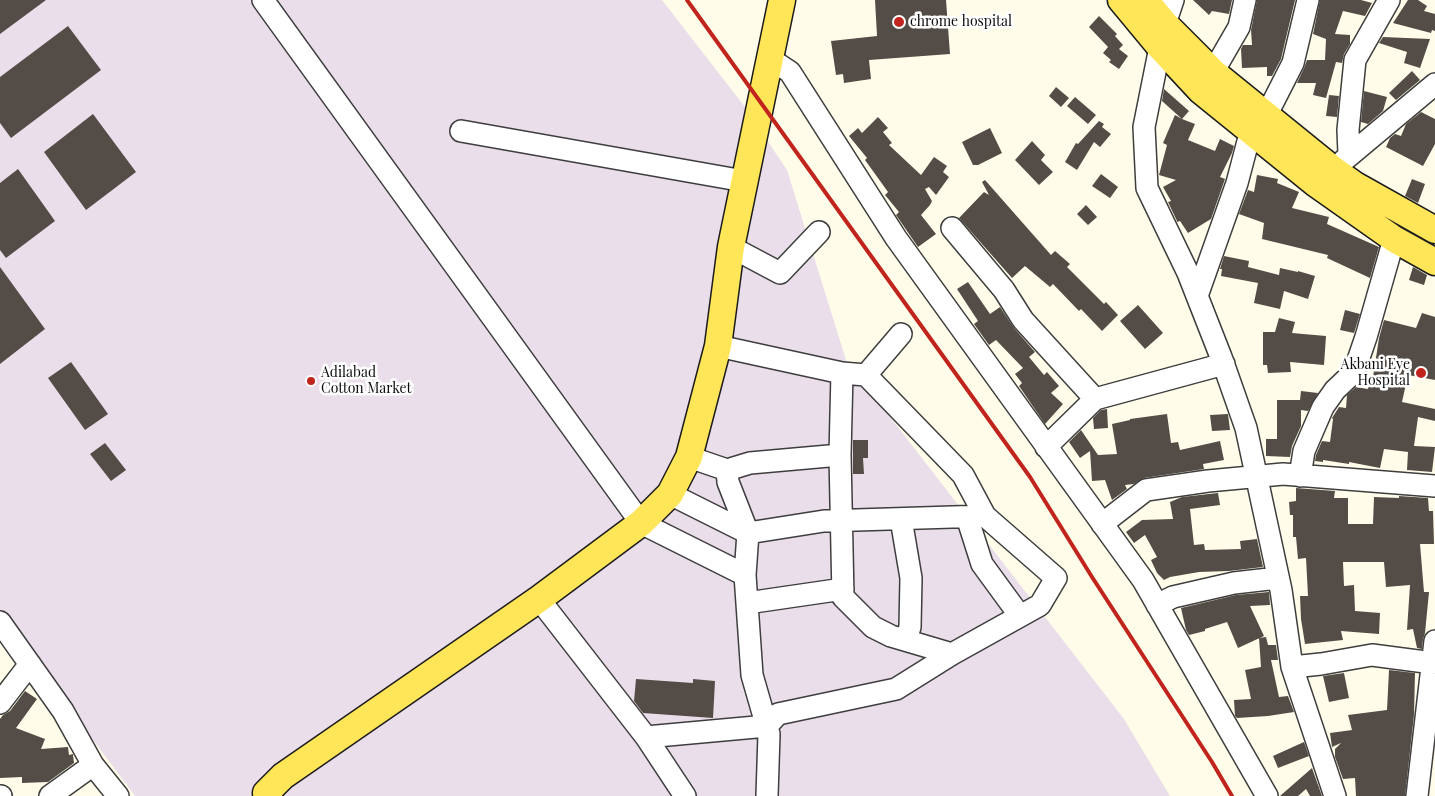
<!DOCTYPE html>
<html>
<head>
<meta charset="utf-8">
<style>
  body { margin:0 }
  canvas { display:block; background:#fffde9 }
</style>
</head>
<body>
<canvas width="1435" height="796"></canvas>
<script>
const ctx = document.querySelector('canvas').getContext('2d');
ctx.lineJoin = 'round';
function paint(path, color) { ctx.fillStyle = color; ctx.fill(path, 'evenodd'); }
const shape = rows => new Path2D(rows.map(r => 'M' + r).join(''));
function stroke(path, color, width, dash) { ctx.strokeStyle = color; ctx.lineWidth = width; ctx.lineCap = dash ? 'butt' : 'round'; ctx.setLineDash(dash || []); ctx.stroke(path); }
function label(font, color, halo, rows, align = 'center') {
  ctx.font = font + ' "Playfair Display",serif'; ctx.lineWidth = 5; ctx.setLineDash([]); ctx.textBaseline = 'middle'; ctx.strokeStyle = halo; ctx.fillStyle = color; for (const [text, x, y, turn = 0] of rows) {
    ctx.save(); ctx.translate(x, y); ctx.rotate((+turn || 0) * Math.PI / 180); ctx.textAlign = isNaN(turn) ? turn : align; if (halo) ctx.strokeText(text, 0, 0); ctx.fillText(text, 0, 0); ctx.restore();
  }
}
const industrial = shape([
  [0,0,662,0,745,107,787,170,846,360,1124,719,1170,796,135,796,0,616]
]);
const building = shape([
  [0,0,46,0,0,34],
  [875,0,946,0,950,54,869,60,871,79,844,83,843,74,836,75,831,41,877,36],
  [1193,0,1232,0,1229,14,1212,11,1209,15],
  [1257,0,1295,0,1281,59,1272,76,1267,76,1267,67,1242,68,1241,49,1243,45,1252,45,1251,30],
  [1320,0,1361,0,1372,3,1365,16,1343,11,1335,34,1350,35,1350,44,1344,54,1342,63,1336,62,1326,98,1313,95,1316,83,1297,83,1304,68,1307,60,1325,60,1326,39,1313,34],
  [1408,0,1418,0,1427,6,1424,11,1435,14,1435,31,1432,30,1431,33,1393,23],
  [1099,16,1117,34,1115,36,1123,45,1119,49,1128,56,1119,69,1109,62,1111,60,1103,53,1108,47,1089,27],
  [68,26,101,70,11,138,0,123,0,77],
  [1383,37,1430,39,1420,68,1404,63,1407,52,1379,43],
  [1412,71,1420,80,1396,100,1389,93],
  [1056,87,1069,98,1061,107,1049,96],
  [1164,89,1189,111,1182,119,1195,124,1188,140,1215,151,1220,139,1234,146,1232,153,1220,177,1225,179,1211,219,1188,233,1180,221,1177,222,1177,221,1168,202,1171,201,1163,187,1176,180,1159,175,1167,145,1163,143,1175,115,1182,119,1162,101],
  [1364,91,1387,97,1383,111,1368,124,1361,122],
  [1329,95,1339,96,1337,117,1326,116],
  [1075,97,1096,115,1088,124,1067,106],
  [1421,112,1435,119,1435,144,1423,166,1386,147,1390,138,1395,134,1401,136,1406,124],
  [93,114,136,172,86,210,44,152],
  [878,117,888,128,883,132,892,143,889,145,921,175,934,157,947,166,943,172,949,177,936,195,929,187,925,189,932,201,930,205,921,215,936,234,918,247,896,215,899,212,885,195,888,192,865,160,867,158,849,136,858,128,862,133],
  [1099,121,1104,124,1102,127,1111,134,1100,147,1094,142,1077,170,1065,162,1076,143,1078,144],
  [990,128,1002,153,978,165,973,165,962,142],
  [1032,141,1045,155,1041,160,1053,172,1039,185,1015,160],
  [18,169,55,221,6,258,0,250,0,183],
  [1101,174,1118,187,1110,198,1092,186],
  [1257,175,1278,179,1277,183,1299,192,1292,208,1329,217,1327,224,1379,247,1370,278,1327,258,1328,255,1262,239,1264,223,1239,214,1248,190,1254,192],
  [1412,179,1425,184,1418,203,1405,196],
  [985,180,1051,255,1055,251,1070,264,1067,267,1104,304,1106,302,1118,315,1102,331,1081,309,1079,311,1053,284,1050,287,1025,266,1012,278,959,218,984,192,989,195,982,182],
  [1086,205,1097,217,1088,225,1077,214],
  [1224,256,1249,261,1248,267,1279,275,1280,268,1298,272,1298,271,1315,276,1308,299,1284,291,1280,309,1254,303,1258,283,1221,276,1222,269,1220,269],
  [0,267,45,329,0,364],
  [1413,267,1427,275,1424,285,1409,280],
  [968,282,990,314,1000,307,1014,328,1035,352,1029,357,1044,375,1047,372,1059,386,1051,393,1063,404,1045,424,1019,386,1022,383,1015,374,1023,368,996,340,989,345,974,324,978,321,957,289],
  [1138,305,1163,333,1145,349,1120,321],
  [1345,310,1360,314,1354,333,1340,330],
  [1422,313,1435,317,1435,380,1408,375,1402,402,1435,409,1435,421,1418,417,1414,446,1435,447,1432,472,1407,470,1408,452,1384,449,1380,468,1349,462,1349,464,1323,460,1323,462,1315,461,1316,455,1322,441,1330,442,1333,419,1332,418,1339,407,1346,408,1347,395,1356,387,1368,389,1370,376,1373,377,1379,338,1384,320,1416,328],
  [1279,318,1295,322,1292,333,1326,336,1324,365,1290,362,1291,372,1268,373,1267,365,1263,365,1263,332,1275,332],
  [71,362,108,414,85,430,48,378],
  [1301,391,1318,393,1308,411,1301,410,1301,426,1292,446,1290,457,1266,456,1266,439,1277,439,1277,400,1300,400],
  [1107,409,1108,428,1094,429,1093,418,1101,410],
  [1167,414,1171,443,1178,442,1180,450,1220,441,1224,460,1203,464,1204,469,1144,478,1134,484,1125,485,1127,489,1112,500,1105,480,1092,481,1090,451,1080,458,1069,442,1081,430,1098,455,1117,454,1112,424,1130,420,1130,419],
  [1228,414,1230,430,1212,431,1210,415],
  [853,440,868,440,868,458,863,458,864,474,853,474],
  [105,443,126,470,111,481,90,454],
  [1296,488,1335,491,1334,498,1348,498,1348,524,1373,524,1374,497,1399,498,1399,496,1428,498,1429,511,1433,511,1434,544,1420,544,1424,592,1429,592,1425,633,1423,639,1422,649,1417,648,1413,629,1407,630,1410,585,1386,587,1384,562,1343,562,1344,586,1354,585,1355,611,1380,613,1379,634,1341,631,1343,640,1305,644,1301,619,1300,596,1308,596,1306,558,1298,559,1296,537,1293,537,1293,515,1290,515,1289,502,1296,501],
  [1218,493,1220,505,1190,509,1194,545,1204,544,1205,550,1241,549,1240,541,1257,539,1263,567,1229,571,1199,572,1170,577,1164,580,1157,573,1151,560,1157,557,1145,535,1134,543,1126,532,1142,520,1173,519,1170,502,1182,497],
  [1269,592,1270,605,1250,606,1264,636,1238,648,1227,622,1205,629,1205,631,1189,635,1186,630,1181,608,1236,595],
  [1266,637,1268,645,1276,645,1278,660,1271,660,1279,697,1288,696,1294,712,1268,716,1237,718,1235,716,1234,700,1251,699,1245,670,1261,667,1259,638],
  [1389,670,1415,673,1414,715,1405,796,1356,796,1355,778,1343,779,1335,757,1335,749,1341,743,1332,747,1330,733,1352,730,1348,715,1387,710],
  [1344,673,1349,698,1329,702,1323,676],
  [636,679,693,683,693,679,715,681,713,718,643,713,634,701],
  [25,691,37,699,16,728,45,739,41,749,68,747,69,755,73,754,73,755,74,763,48,782,22,783,22,777,0,778,0,719,3,715,10,711],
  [1304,742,1309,756,1278,768,1273,756],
  [1312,768,1322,796,1310,796,1306,789,1298,796,1280,796]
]);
const minor = shape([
  [263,0,641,523,745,575],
  [1165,24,1173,0],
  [1160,47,1144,127,1147,188,1188,273,1221,357,1246,428,1281,590,1292,667,1335,796],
  [769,58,790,72,896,238,1143,580,1267,796],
  [1213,72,1239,27,1245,0],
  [1267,114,1293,63,1308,0],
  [461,131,744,181],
  [1349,154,1348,130,1355,60,1389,0],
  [1343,161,1435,84],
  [952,228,1004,290,1023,320,1095,399],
  [731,247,780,273,819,232],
  [1197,296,1237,183,1251,130],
  [718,346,842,373],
  [1046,447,1095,399,1224,364],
  [840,455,843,597,873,627,891,636,952,654],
  [689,457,727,470,750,463,840,455,842,373,866,375,901,334],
  [727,470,728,482,748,533,745,575,752,675,769,734,767,796],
  [1300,476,1304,451,1323,407,1335,390,1354,372,1366,337,1394,239],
  [670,494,748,533,824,521,985,516,963,475,866,375],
  [967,517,982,564,1020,616],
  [901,519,911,578,910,627,906,640],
  [1102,524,1146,490,1208,481,1283,474,1435,486],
  [539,599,646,737,685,796],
  [747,603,843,589],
  [1157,605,1173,597,1234,583,1278,578],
  [0,622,63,711,93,765,118,796],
  [1292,667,1321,664,1372,655,1433,663],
  [0,703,30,664],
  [646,737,767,726,778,714,896,689,952,654,1040,605,1056,578,985,516],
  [0,796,1,796],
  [50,796,93,765],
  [1417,796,1435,641]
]);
const major = shape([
  [1121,0,1160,47,1201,91,1316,184,1394,239,1435,262],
  [1145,0,1165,24,1213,72,1334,170,1355,185,1435,230],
  [269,796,266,793,283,776,539,599,641,523,670,494,689,457,718,346,731,247,782,0]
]);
const rail = shape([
  [687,0,1030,477,1092,577,1212,762,1232,796]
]);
const markers = [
  [899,22,6,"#c1241d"],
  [1421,373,6,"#c1241d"],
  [311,381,5,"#c1241d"]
];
const poiNames = [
  ["chrome hospital",910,22],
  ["Akbani Eye",1410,365,"right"],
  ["Hospital",1410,381,"right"],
  ["Adilabad",321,373],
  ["Cotton Market",321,389]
];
paint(industrial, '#ebdeeb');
paint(building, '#544d47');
stroke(minor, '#3e3e3e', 24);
stroke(major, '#1c1c1c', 29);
stroke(minor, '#fff', 21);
stroke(major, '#ffe659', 26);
stroke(rail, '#c1241d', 4);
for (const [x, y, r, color] of markers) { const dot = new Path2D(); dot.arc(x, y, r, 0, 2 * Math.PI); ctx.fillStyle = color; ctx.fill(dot); stroke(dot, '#fff', 2); }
label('14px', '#0b0b0b', '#fff', poiNames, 'left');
</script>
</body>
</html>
